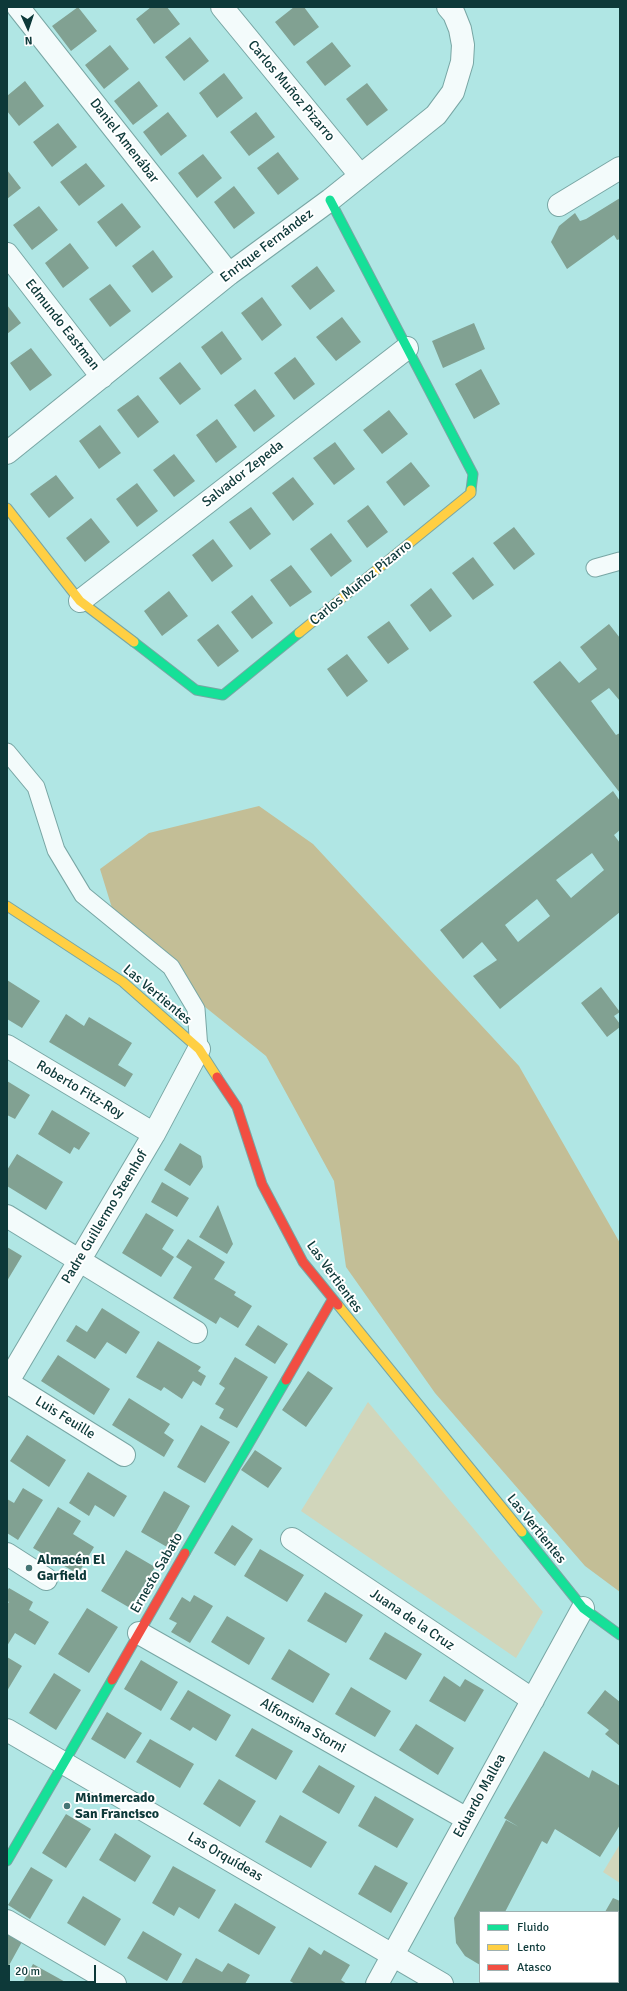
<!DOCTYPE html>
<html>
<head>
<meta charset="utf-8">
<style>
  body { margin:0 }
  #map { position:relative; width:627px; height:1991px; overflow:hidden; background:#b0e6e4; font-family:Signika,sans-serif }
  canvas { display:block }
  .frame { position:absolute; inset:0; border:8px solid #0d3939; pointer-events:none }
  .legend { position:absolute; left:479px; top:1911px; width:140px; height:72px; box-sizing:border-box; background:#fff; border:1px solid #9eb0b0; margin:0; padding:5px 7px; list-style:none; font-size:12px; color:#0d3939 }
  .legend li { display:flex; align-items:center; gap:8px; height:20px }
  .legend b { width:20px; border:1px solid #9eb0b0 }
  .north { position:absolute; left:8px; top:8px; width:40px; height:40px; -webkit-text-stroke:3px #fff; paint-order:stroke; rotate:177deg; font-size:11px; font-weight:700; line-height:16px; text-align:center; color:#0d3939 }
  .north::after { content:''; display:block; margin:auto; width:14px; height:18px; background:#0d3939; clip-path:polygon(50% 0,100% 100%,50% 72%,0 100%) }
  .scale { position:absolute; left:8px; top:1965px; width:88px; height:18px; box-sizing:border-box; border:2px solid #0d3939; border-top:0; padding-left:5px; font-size:12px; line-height:14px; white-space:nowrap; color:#0d3939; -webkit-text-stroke:3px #fff; paint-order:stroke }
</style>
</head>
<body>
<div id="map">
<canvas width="627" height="1991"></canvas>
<div class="frame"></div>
<ul class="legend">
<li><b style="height:5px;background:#16e098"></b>Fluido</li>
<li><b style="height:5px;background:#ffcf43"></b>Lento</li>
<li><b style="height:5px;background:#f24e42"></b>Atasco</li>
</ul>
<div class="north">N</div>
<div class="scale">20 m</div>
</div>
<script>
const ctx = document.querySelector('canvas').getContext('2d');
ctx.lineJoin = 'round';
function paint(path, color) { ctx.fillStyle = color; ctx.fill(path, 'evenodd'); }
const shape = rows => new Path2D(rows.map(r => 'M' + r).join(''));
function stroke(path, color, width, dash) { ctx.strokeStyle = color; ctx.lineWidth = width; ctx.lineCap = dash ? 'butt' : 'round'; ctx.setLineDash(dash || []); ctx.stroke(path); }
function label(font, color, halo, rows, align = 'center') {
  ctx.font = font + ' Signika,sans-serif'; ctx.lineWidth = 4; ctx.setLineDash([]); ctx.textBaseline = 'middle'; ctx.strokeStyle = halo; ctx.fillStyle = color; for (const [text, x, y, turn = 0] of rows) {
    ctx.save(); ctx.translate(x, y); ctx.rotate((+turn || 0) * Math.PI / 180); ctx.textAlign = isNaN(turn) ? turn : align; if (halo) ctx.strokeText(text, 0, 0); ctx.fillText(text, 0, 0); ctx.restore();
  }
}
const green = shape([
  [368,1402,543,1612,516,1658,301,1511],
  [620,1844,620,1883,603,1872]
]);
const forest = shape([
  [259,806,313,844,519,1066,620,1243,620,1592,585,1566,435,1393,346,1267,334,1181,266,1056,184,990,116,921,100,869,149,833]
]);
const building = shape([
  [78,7,97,31,71,51,52,26],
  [151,7,167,7,180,24,154,44,136,19],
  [294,7,304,7,319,27,294,46,275,22],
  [190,37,209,61,184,81,165,57],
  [332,42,351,66,325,86,306,62],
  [110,45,129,69,104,89,85,65],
  [224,73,243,98,217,118,199,93],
  [25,81,44,106,19,126,7,111,7,96],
  [139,81,158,106,133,125,114,101],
  [367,83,388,110,367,126,346,99],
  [168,112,187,136,161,156,143,132],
  [256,112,275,137,249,156,230,132],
  [58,123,77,147,52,167,33,142],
  [278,152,299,179,278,195,257,168],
  [203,154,222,178,197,198,178,173],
  [86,163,105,186,79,206,60,182],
  [7,170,21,188,7,199],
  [234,186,255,213,234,229,214,202],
  [620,198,620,239,617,240,614,235,567,269,551,242,559,226,575,213,580,221,586,219],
  [122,203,141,227,116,247,97,222],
  [39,206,58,230,32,250,13,225],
  [70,243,89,268,63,288,45,263],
  [153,250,173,277,152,293,132,266],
  [317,266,335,291,310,310,291,286],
  [110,284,131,311,110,327,89,299],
  [262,297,282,325,262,341,241,313],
  [7,305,21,323,7,334],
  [342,317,361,342,336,361,316,337],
  [474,323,485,349,443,368,432,341],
  [222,331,242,359,221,375,201,347],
  [31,348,52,375,30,391,10,363],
  [295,357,315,384,294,400,274,373],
  [180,362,201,389,180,405,159,378],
  [481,369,500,404,474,419,455,384],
  [255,389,275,416,254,432,234,405],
  [138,395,159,422,138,438,117,410],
  [389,410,408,434,382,454,363,430],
  [217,419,237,447,216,463,196,435],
  [100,425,121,453,99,469,79,441],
  [335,442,355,469,334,485,313,458],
  [174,454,195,481,174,497,153,470],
  [411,462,430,486,404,506,386,482],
  [56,475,74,498,49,518,30,494],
  [293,477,314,504,293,521,272,493],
  [137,483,158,511,137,527,116,499],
  [368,505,388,532,367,548,347,521],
  [251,507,271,534,250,550,229,522],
  [91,518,110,542,85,562,66,538],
  [514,527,535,554,514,570,493,543],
  [331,533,352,561,331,577,310,549],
  [213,539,233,566,212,582,192,555],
  [473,557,494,585,473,600,452,573],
  [291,565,312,592,290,607,270,580],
  [431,588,452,616,430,632,410,605],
  [169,591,188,616,162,636,144,611],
  [252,595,273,623,252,639,231,612],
  [389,621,409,649,388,664,367,637],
  [218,624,239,651,218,667,197,640],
  [609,624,620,638,620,701,609,688,591,701,616,735,620,733,620,793,533,682,560,661,579,683,597,669,580,647],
  [347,654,368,681,347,697,327,669],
  [613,791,620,801,620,830,614,835,620,843,620,912,500,1009,473,976,497,960,482,942,463,959,440,930],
  [592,853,604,870,571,898,556,880],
  [537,899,550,916,518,942,505,925],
  [7,980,40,1001,22,1028,7,1019],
  [601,987,620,1012,614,1016,620,1024,620,1027,607,1037,581,1003],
  [66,1014,84,1026,89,1017,132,1043,118,1065,133,1074,125,1087,49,1042],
  [7,1081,30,1095,15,1119,7,1115],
  [52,1110,90,1133,79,1150,74,1147,70,1154,38,1134],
  [180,1143,201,1156,203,1167,190,1186,164,1170],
  [17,1154,63,1182,46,1210,7,1186,7,1170],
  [162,1182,189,1198,177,1217,151,1202],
  [218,1205,233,1244,227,1254,199,1237],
  [146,1213,174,1230,162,1249,174,1257,161,1277,122,1253],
  [188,1239,225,1262,214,1279,236,1292,234,1295,252,1306,238,1328,220,1317,216,1324,173,1298,192,1267,176,1257],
  [7,1247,22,1256,7,1281],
  [102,1308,140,1332,126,1354,107,1342,95,1359,66,1341,76,1325,87,1332],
  [258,1325,288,1344,275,1364,245,1345],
  [158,1341,201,1367,198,1371,206,1376,201,1386,193,1381,182,1399,164,1387,161,1391,136,1377],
  [58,1355,110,1389,94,1415,41,1381],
  [235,1357,268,1377,237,1428,219,1418,224,1409,215,1404,225,1388,219,1384],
  [308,1371,333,1388,306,1427,282,1410],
  [129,1398,170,1424,164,1433,174,1440,164,1457,112,1425],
  [201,1425,230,1442,205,1483,177,1467],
  [27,1435,66,1460,49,1487,10,1461],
  [255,1450,282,1468,268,1488,241,1470],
  [88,1472,127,1496,114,1517,95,1505,89,1516,69,1503],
  [23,1488,43,1500,18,1540,7,1533,7,1499,14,1503],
  [164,1491,190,1506,167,1547,141,1532],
  [58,1507,81,1521,73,1534,94,1547,78,1574,33,1548],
  [232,1525,253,1539,235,1566,214,1553],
  [260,1549,304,1575,287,1602,244,1576],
  [126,1550,155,1567,130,1608,101,1591],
  [9,1588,33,1602,29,1610,49,1622,35,1645,15,1633,7,1646,7,1604,9,1602,7,1601,7,1591],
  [325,1592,363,1615,346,1643,307,1621],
  [194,1595,213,1606,190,1643,171,1632,177,1623,169,1619,182,1597,190,1602],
  [87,1608,118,1627,89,1673,58,1654],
  [227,1616,265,1638,249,1665,211,1642],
  [385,1632,422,1654,406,1680,369,1659],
  [289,1649,330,1674,313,1703,271,1679],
  [7,1657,22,1666,7,1691],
  [141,1660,178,1682,161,1711,124,1689],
  [54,1673,81,1690,56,1730,29,1713],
  [444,1676,460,1687,465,1679,484,1690,465,1722,429,1701],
  [351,1687,391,1711,375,1737,335,1714],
  [188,1690,231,1715,216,1741,193,1727,190,1731,170,1719],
  [605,1690,620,1702,620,1746,605,1734,609,1730,587,1713],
  [107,1712,142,1733,125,1759,91,1739],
  [416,1724,454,1748,438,1775,399,1750],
  [252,1728,293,1751,276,1780,235,1756],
  [150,1739,194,1764,180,1788,136,1762],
  [544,1751,589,1778,592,1770,620,1786,620,1825,600,1857,555,1829,547,1844,542,1841,505,1912,480,1912,480,1965,465,1956,456,1943,454,1918,506,1820,519,1827,504,1818],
  [319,1765,355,1786,339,1814,302,1792],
  [219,1779,256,1801,240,1827,203,1804],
  [375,1796,414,1819,397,1848,358,1826],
  [66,1814,91,1829,66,1868,42,1853],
  [280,1815,327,1842,311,1868,265,1842],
  [115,1833,151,1856,135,1882,99,1860],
  [375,1865,408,1883,391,1913,358,1894],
  [173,1866,216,1890,199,1919,179,1907,174,1916,152,1903],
  [31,1867,53,1880,30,1919,8,1905],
  [83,1896,121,1919,105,1946,67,1923],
  [613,1898,620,1901,620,1976,618,1979,618,1912,605,1912],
  [235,1903,276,1927,259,1955,218,1931],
  [143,1931,182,1954,167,1981,127,1958],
  [7,1932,23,1940,7,1969],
  [309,1947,321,1955,324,1950,350,1965,341,1980,347,1984,295,1984,290,1981],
  [196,1958,222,1972,228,1963,250,1975,245,1984,181,1984],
  [33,1964,69,1984,22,1984],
  [509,1982,617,1982,615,1984,513,1984]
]);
const lane = shape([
  [595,568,620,561],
  [7,752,36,787,56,850,83,895,171,967,196,1009,199,1049]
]);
const street = shape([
  [18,7,229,274],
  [222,7,360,175],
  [559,205,620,168],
  [7,254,102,377],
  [7,453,229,274,330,200,436,115,453,92,462,62,463,45,460,29,454,14,448,7],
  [80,601,407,348],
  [7,1046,154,1134],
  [7,1216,196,1332],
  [7,1382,124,1455],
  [7,1383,154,1134,199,1049],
  [292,1539,533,1700],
  [7,1554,46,1579],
  [139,1633,467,1819],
  [7,1730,442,1984],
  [7,1921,115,1984],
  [377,1984,583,1608]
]);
const fast = shape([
  [330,200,473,474,471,490],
  [134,642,196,690,223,695,299,633],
  [522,1532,583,1608,620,1635],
  [185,1553,286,1380],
  [7,1861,112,1680]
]);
const slow = shape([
  [7,508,80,601,134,642],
  [299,633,471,493,471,490],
  [7,906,123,982,199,1049,217,1077],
  [338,1305,522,1532]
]);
const jam = shape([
  [217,1077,237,1107,262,1184,303,1262,338,1305],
  [286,1380,332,1300],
  [112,1680,185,1553]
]);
const markers = [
  [29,1568,4,"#467675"],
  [67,1806,4,"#467675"]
];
const streetNames = [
  ["Carlos Muñoz Pizarro",291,91,50],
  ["Daniel Amenábar",124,141,52],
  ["Enrique Fernández",267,246,-37],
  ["Edmundo Eastman",62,325,52],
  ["Salvador Zepeda",243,474,-38],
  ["Carlos Muñoz Pizarro",361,583,-39],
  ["Las Vertientes",157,995,40],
  ["Roberto Fitz-Roy",80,1090,31],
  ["Padre Guillermo Steenhof",105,1217,-59],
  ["Las Vertientes",334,1277,54],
  ["Luis Feuille",65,1418,32],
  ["Las Vertientes",536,1529,51],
  ["Ernesto Sabato",157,1573,-60],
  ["Juana de la Cruz",412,1620,34],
  ["Alfonsina Storni",303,1726,30],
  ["Eduardo Mallea",480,1796,-61],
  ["Las Orquídeas",225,1857,30]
];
const poiNames = [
  ["Almacén El",37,1560],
  ["Garfield",37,1576],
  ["Minimercado",75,1798],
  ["San Francisco",75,1814]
];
paint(green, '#d1d6bb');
paint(forest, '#c3be96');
paint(building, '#81a192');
stroke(lane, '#78a6a4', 19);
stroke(street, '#78a6a4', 24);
stroke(fast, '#78a6a4', 11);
stroke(slow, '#78a6a4', 11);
stroke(jam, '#78a6a4', 11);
stroke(lane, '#f3fbfb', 17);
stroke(street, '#f3fbfb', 22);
stroke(fast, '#16e098', 9);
stroke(slow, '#ffcf43', 9);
stroke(jam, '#f24e42', 9);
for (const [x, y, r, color] of markers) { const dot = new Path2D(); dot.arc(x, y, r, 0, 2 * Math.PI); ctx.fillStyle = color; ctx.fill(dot); stroke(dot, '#fff', 1.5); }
label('14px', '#0d3939', '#fff', streetNames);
label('bold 14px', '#0d3939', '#fff', poiNames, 'left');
</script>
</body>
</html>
